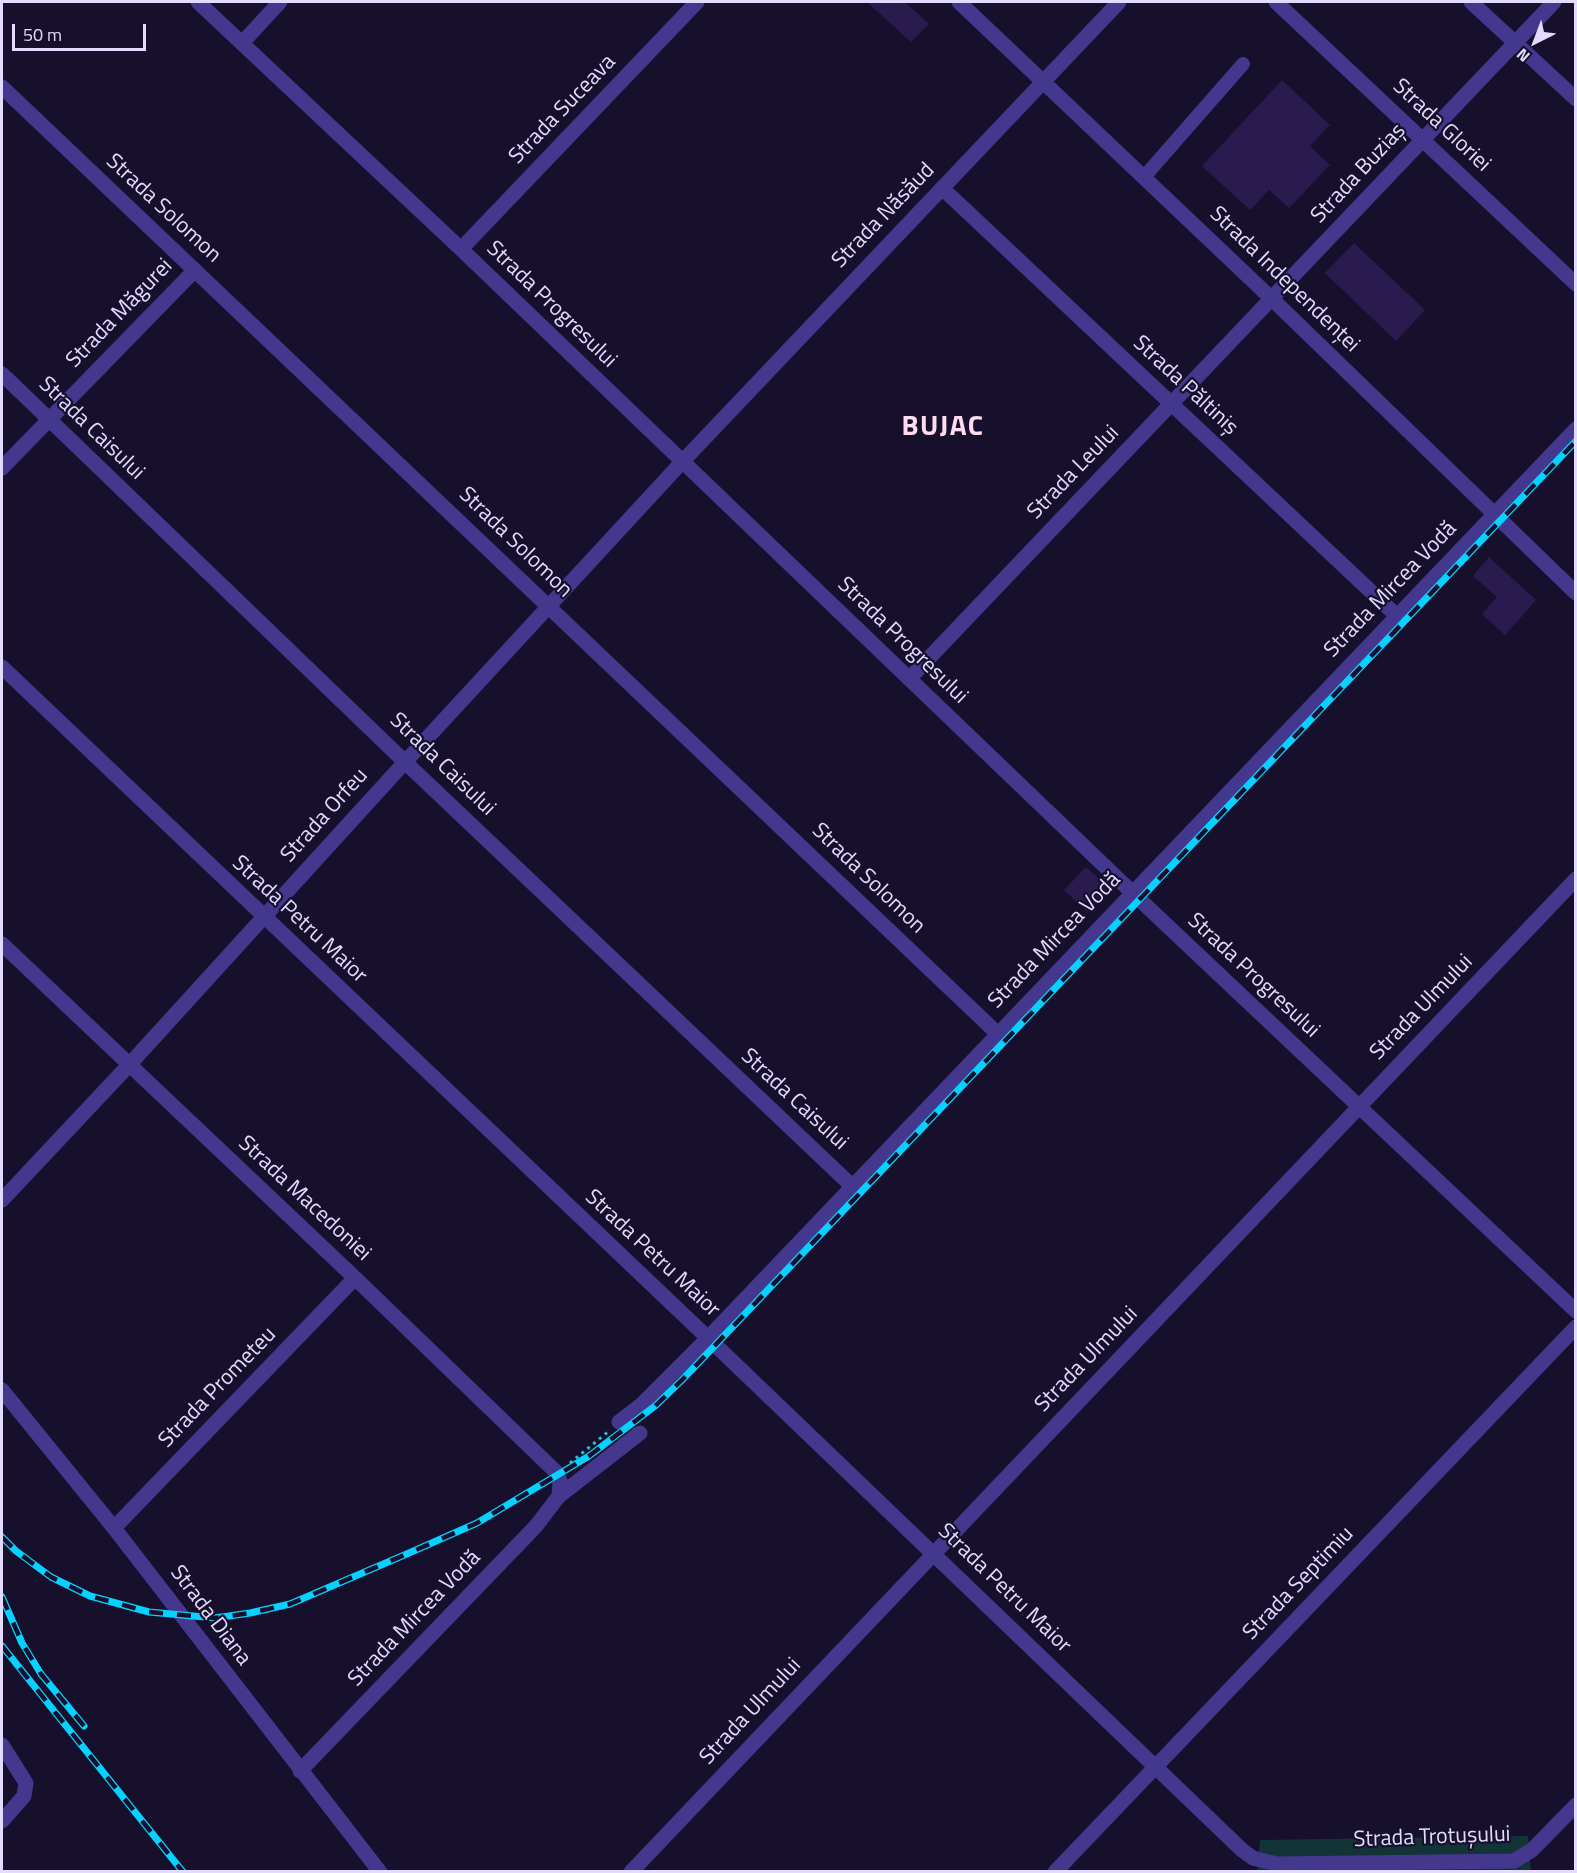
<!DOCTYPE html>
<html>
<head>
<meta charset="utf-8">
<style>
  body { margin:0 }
  #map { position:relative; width:1577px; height:1873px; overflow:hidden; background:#17102c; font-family:"Titillium Web",sans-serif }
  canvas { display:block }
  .frame { position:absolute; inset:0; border:3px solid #e2daff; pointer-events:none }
  .north { position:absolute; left:1505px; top:12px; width:60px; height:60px; -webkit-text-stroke:4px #17102c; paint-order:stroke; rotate:222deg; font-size:16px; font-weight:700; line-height:24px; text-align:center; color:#e2daff }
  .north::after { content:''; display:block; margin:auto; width:21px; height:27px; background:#e2daff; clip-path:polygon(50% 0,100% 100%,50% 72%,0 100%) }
  .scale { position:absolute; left:12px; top:24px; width:134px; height:27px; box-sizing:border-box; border:3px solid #e2daff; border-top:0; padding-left:8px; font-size:18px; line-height:21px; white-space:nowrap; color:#e2daff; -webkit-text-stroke:4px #17102c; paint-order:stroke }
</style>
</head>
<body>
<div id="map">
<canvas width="1577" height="1873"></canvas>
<div class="frame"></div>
<div class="north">N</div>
<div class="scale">50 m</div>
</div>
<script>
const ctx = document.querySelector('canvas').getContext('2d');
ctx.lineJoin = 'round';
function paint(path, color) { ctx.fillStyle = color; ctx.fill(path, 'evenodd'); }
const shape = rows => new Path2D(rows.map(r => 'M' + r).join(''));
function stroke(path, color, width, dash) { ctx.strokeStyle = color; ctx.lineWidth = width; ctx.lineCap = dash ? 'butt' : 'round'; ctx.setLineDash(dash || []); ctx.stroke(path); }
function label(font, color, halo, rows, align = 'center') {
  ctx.font = font + ' "Titillium Web",sans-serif'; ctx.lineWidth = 4.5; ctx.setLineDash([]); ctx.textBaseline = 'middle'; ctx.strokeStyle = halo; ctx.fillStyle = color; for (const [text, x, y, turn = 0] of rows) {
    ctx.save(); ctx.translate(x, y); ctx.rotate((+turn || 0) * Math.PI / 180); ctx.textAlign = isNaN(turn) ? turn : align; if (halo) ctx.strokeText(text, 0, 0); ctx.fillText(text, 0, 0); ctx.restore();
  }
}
const green = shape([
  [1528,1836,1531,1871,1257,1872,1260,1840]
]);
const building = shape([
  [867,2,905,2,929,24,911,42],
  [1282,80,1330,125,1310,146,1330,165,1289,208,1269,190,1250,210,1202,166],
  [1354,243,1425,310,1396,341,1325,273],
  [1489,557,1536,600,1505,635,1482,614,1497,597,1473,576],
  [1086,867,1110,889,1088,913,1064,890]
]);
const path = shape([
  [570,1463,609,1431]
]);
const pedestrian = shape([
  [1144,177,1243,64]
]);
const minor = shape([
  [198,2,461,249,1139,899,1576,1311],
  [1471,2,1576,99],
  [242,43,280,2],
  [2,87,998,1034],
  [942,188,1397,616],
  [461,249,697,2],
  [2,374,405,762,853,1187],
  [2,468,195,270],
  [909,679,1554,2],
  [2,944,355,1278,556,1472,560,1481,559,1496],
  [2,1200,129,1065,405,762,682,462,1119,2],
  [2,1390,114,1528,380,1872],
  [619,1422,641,1405,708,1338,1576,429],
  [114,1528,355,1278],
  [2,1745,26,1783,24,1796,2,1821],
  [300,1771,536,1526,559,1496,640,1433],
  [631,1872,1576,879],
  [1055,1872,1576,1327]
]);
const tertiary = shape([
  [959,2,1272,299,1576,593],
  [1276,2,1576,284],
  [2,667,708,1338,1242,1850,1253,1858,1277,1864,1514,1861,1532,1850,1576,1805]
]);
const rail = shape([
  [2,1537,16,1551,51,1577,90,1596,149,1612,215,1618,250,1613,290,1604,409,1553,477,1523,589,1456,655,1406,682,1380,1576,441],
  [2,1597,22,1643,41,1674,84,1726],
  [2,1646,183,1872]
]);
const streetNames = [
  ["Strada Suceava",563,110,-46],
  ["Strada Gloriei",1441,126,43],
  ["Strada Buziaș",1359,174,-47],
  ["Strada Solomon",163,209,43],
  ["Strada Năsăud",884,216,-46],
  ["Strada Independenței",1284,280,44],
  ["Strada Progresului",551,305,44],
  ["Strada Măgurei",120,314,-46],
  ["Strada Păltiniș",1185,386,43],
  ["Strada Caisului",91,429,44],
  ["Strada Leului",1074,473,-46],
  ["Strada Solomon",515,543,44],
  ["Strada Mircea Vodă",1391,590,-46],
  ["Strada Progresului",902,641,44],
  ["Strada Caisului",442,765,44],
  ["Strada Orfeu",325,816,-48],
  ["Strada Solomon",868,879,44],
  ["Strada Petru Maior",299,920,43],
  ["Strada Mircea Vodă",1055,941,-46],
  ["Strada Progresului",1253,976,43],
  ["Strada Ulmului",1422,1008,-46],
  ["Strada Caisului",794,1100,43],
  ["Strada Macedoniei",304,1199,43],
  ["Strada Petru Maior",652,1254,43],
  ["Strada Ulmului",1087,1360,-46],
  ["Strada Prometeu",218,1388,-46],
  ["Strada Septimiu",1299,1584,-46],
  ["Strada Petru Maior",1004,1589,44],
  ["Strada Diana",210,1616,53],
  ["Strada Mircea Vodă",415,1619,-46],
  ["Strada Ulmului",751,1712,-47],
  ["Strada Trotușului",1432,1838,-2]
];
const districtNames = [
  ["BUJAC",943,428]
];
paint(green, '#123436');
paint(building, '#291b4e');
stroke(path, '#2ac0c4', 3, [3, 4.5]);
stroke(pedestrian, '#43388d', 14);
stroke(minor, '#43388d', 15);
stroke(tertiary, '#43388d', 15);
stroke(rail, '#06d1ff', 7);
stroke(rail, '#17102c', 4.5, [14]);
label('22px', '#e2daff', '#17102c', streetNames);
ctx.letterSpacing = '1.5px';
label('bold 28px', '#ffdcef', '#17102c', districtNames);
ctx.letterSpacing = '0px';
</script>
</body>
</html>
